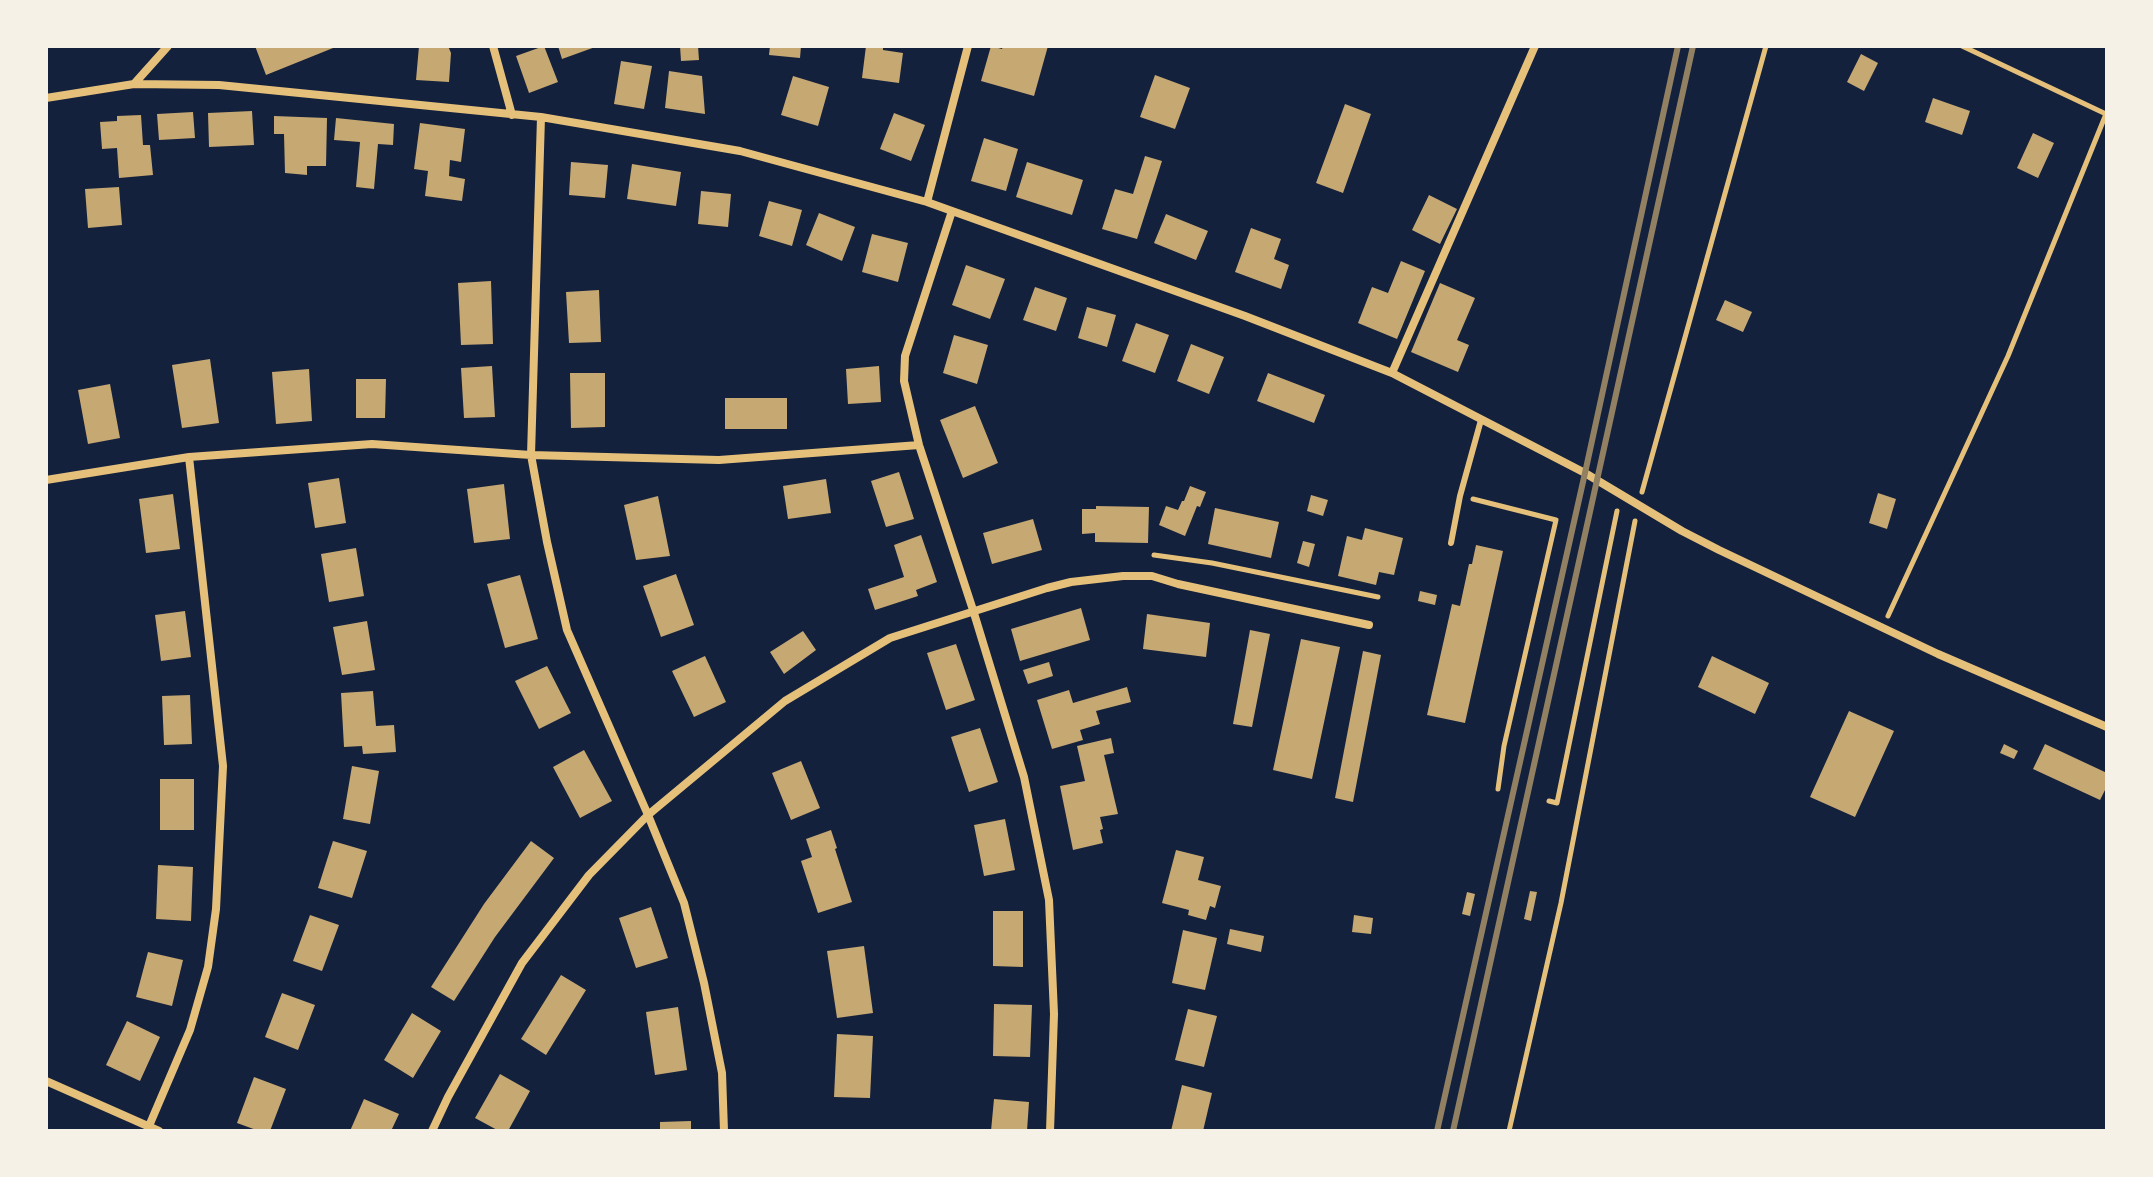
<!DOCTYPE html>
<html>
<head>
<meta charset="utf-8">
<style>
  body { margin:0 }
  #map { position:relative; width:2153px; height:1177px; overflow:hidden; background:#14213d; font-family:Montserrat,sans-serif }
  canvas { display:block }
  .frame { position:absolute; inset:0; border:48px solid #f6f1e7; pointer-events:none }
</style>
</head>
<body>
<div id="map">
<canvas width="2153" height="1177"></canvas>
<div class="frame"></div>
</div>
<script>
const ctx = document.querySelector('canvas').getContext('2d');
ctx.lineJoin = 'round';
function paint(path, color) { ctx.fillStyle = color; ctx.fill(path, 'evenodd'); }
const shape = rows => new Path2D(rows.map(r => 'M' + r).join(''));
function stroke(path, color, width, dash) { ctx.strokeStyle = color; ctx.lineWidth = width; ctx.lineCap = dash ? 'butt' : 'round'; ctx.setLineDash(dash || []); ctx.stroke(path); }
const building = shape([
  [255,46,338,46,266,75],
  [419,46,448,46,451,53,449,82,416,80],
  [544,46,558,82,529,93,516,56],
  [558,46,598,46,562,59],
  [680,46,698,46,699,60,681,61],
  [770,46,801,46,800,58,769,55],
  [866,46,883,46,883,50,903,53,899,83,862,78],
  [991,46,1002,49,1003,46,1048,46,1034,96,981,81],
  [1861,54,1878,63,1864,91,1847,82],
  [621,61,652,66,644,109,614,104],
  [669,71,702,76,705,114,665,108],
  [1155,75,1190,88,1175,129,1140,117],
  [793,76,829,87,818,126,781,115],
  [1933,98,1970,111,1962,135,1925,122],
  [1345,104,1371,114,1343,193,1316,183],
  [252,111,254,145,209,147,208,113],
  [193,112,195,138,159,140,157,114],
  [894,113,925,125,911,161,880,149],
  [141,115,143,145,150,145,153,175,119,178,117,148,102,149,100,122,117,121,117,116],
  [274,116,327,118,326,166,307,166,307,175,285,173,284,134,274,134],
  [336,118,394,124,393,145,378,144,374,189,356,187,360,142,334,140],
  [420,123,465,129,461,162,450,160,449,176,465,179,462,201,425,196,428,171,414,169],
  [2033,133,2054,143,2038,178,2017,168],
  [984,138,1018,149,1006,191,971,181],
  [1145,156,1162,161,1137,239,1102,229,1115,189,1133,194],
  [571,162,608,165,605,198,569,195],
  [1027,162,1083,180,1072,215,1016,197],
  [632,164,681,172,676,206,627,199],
  [119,187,122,225,88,228,85,189],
  [701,191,731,194,728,227,698,224],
  [1429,195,1457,209,1440,244,1412,230],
  [769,201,802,210,792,246,759,236],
  [819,213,855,227,842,261,806,245],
  [1166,214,1208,231,1196,260,1154,243],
  [1251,228,1281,239,1274,259,1289,265,1281,289,1235,272],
  [872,234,908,243,898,282,862,272],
  [1401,261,1425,271,1397,339,1358,323,1372,287,1388,293],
  [966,265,1005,279,990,319,952,305],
  [491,281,493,344,461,345,458,283],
  [1440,283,1475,298,1457,340,1469,345,1458,372,1411,352],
  [1035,287,1067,298,1056,331,1023,320],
  [599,290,601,342,569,343,566,292],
  [1725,300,1752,312,1743,332,1716,320],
  [1087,307,1116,315,1107,347,1078,338],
  [1136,323,1169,335,1155,373,1122,361],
  [954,335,988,345,977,384,943,373],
  [1191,344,1224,357,1209,394,1177,381],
  [210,359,219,423,182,428,172,365],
  [492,366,495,417,464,418,461,368],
  [879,366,881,402,848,404,846,369],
  [309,369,312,421,276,424,272,372],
  [570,373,605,373,605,427,571,428],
  [1268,373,1325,395,1314,423,1257,401],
  [356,379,386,379,385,418,356,418],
  [110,384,120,438,88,444,78,390],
  [725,398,787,398,787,429,725,429],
  [975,406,998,463,963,478,940,420],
  [899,472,914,519,886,527,871,481],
  [339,478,346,523,315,528,308,483],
  [826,479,831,513,788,519,783,486],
  [504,484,510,539,474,543,467,489],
  [1190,486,1206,492,1200,507,1197,506,1185,536,1159,525,1166,506,1178,510,1182,501,1184,501],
  [1878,493,1896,499,1887,529,1869,523],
  [173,494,180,549,146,553,139,499],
  [1311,495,1328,500,1323,516,1307,511],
  [658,496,670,556,636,560,624,505],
  [1096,506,1149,507,1148,543,1095,542,1095,533,1082,534,1082,509,1096,509],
  [1215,508,1279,522,1271,558,1208,544],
  [1033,519,1042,550,992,564,983,533],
  [1365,528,1403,538,1394,575,1379,572,1376,585,1338,576,1347,536,1362,540],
  [921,535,937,582,916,590,918,596,875,610,868,589,904,577,894,545],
  [1303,541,1315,544,1309,567,1297,563],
  [1476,545,1503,551,1465,723,1427,715,1452,604,1460,606,1469,564,1472,564],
  [356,548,364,596,329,602,321,554],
  [676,574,694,625,661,637,643,586],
  [520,575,538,639,505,648,487,584],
  [1420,591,1437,595,1435,605,1418,601],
  [1081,608,1090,640,1020,661,1011,629],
  [185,611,191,657,161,661,155,615],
  [1147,614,1210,623,1206,657,1143,649],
  [367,621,375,670,342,675,333,627],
  [1250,630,1270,634,1252,727,1233,724],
  [803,631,816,650,784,674,770,652],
  [1301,639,1340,647,1312,779,1273,770],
  [956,644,975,700,946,710,927,653],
  [1363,651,1381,655,1353,802,1335,798],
  [705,656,726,702,694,717,672,671],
  [1712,656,1769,683,1755,714,1698,687],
  [1049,662,1053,676,1028,684,1023,670],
  [547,666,571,713,539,729,515,681],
  [1127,687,1131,702,1096,711,1100,724,1080,730,1083,740,1052,749,1037,700,1069,690,1073,703],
  [373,691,376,726,394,725,396,752,363,754,362,746,344,747,341,693],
  [190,695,192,744,164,745,162,696],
  [1849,711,1894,731,1855,817,1810,797],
  [980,728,998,782,969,792,951,737],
  [1111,738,1114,753,1104,755,1118,814,1100,817,1103,829,1100,830,1103,843,1073,850,1060,786,1085,781,1077,746],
  [2004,744,2018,751,2014,759,2000,753],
  [2045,744,2107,773,2107,786,2100,800,2033,769],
  [584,750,612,801,580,818,553,767],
  [801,761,820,808,791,820,772,773],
  [352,766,379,771,370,824,343,819],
  [160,779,194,779,194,830,160,830],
  [1005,819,1015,870,984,876,974,825],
  [831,830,837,848,835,849,852,902,818,913,801,861,812,857,806,839],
  [333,841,367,851,352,898,318,888],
  [531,841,554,858,495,937,454,1001,431,987,484,904],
  [1176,850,1204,857,1198,880,1221,886,1215,908,1210,906,1206,920,1188,915,1189,910,1162,903],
  [158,865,193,867,191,921,156,919],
  [1530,891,1537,892,1531,921,1524,919],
  [1467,892,1475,894,1470,916,1462,914],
  [651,907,668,958,636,968,619,918],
  [993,911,1023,911,1023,967,993,966],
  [310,915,339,925,322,971,293,961],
  [1354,915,1373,918,1371,934,1352,932],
  [1230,929,1264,936,1261,952,1227,944],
  [1183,930,1217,938,1205,990,1172,983],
  [864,946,873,1013,837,1018,827,951],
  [148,952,183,960,172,1006,136,997],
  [561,975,586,990,546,1055,521,1039],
  [282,993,315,1005,298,1050,265,1037],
  [994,1004,1032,1005,1030,1057,993,1056],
  [678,1007,687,1070,655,1075,646,1012],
  [1188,1009,1217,1016,1204,1067,1175,1060],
  [412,1013,441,1031,413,1078,384,1060],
  [127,1021,160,1037,140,1081,106,1065],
  [837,1034,873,1036,870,1098,834,1097],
  [500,1074,530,1091,508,1131,499,1131,475,1118],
  [254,1077,286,1089,270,1131,259,1131,237,1123],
  [1182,1085,1212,1093,1203,1131,1171,1131],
  [364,1099,399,1114,391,1131,350,1131],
  [994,1099,1029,1102,1027,1131,991,1131],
  [691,1121,691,1131,660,1131,660,1122]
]);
const path = shape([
  [1642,492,1766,46],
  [1473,499,1556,520,1504,746,1498,789],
  [1154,555,1212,563,1378,597],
  [1888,616,2008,356,2106,114,1962,46],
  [1549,801,1557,803,1617,511],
  [1509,1131,1561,903,1635,521]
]);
const service = shape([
  [1451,543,1460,496,1481,420]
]);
const minor = shape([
  [493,46,512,115],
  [134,84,168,46],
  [46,98,134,84,219,85,541,117,740,151,927,202,1245,316,1392,373,1585,473,1682,531,1719,550,1938,654,2107,727],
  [541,117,531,455,547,542,567,630,648,815,684,903,704,983,722,1073,724,1131],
  [927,202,968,46],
  [952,211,905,356,904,381,919,445,973,610,1024,777,1049,900,1054,1014,1050,1131],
  [1392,373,1535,46],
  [46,480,189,457,372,444,531,455,719,460,919,445],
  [46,1081,159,1131],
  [149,1126,190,1030,208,967,216,909,223,766,189,457],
  [432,1131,448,1097,522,963,589,875,648,815,785,701,890,638,1047,588,1071,582,1123,576,1152,576,1178,584,1369,625]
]);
const rail = shape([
  [1437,1131,1585,473,1678,46],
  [1453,1131,1693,46]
]);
paint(building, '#c6a872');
stroke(path, '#e5c07b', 5);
stroke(service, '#e5c07b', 6);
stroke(minor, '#e5c07b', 8);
stroke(rail, '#918062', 6);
</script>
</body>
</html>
